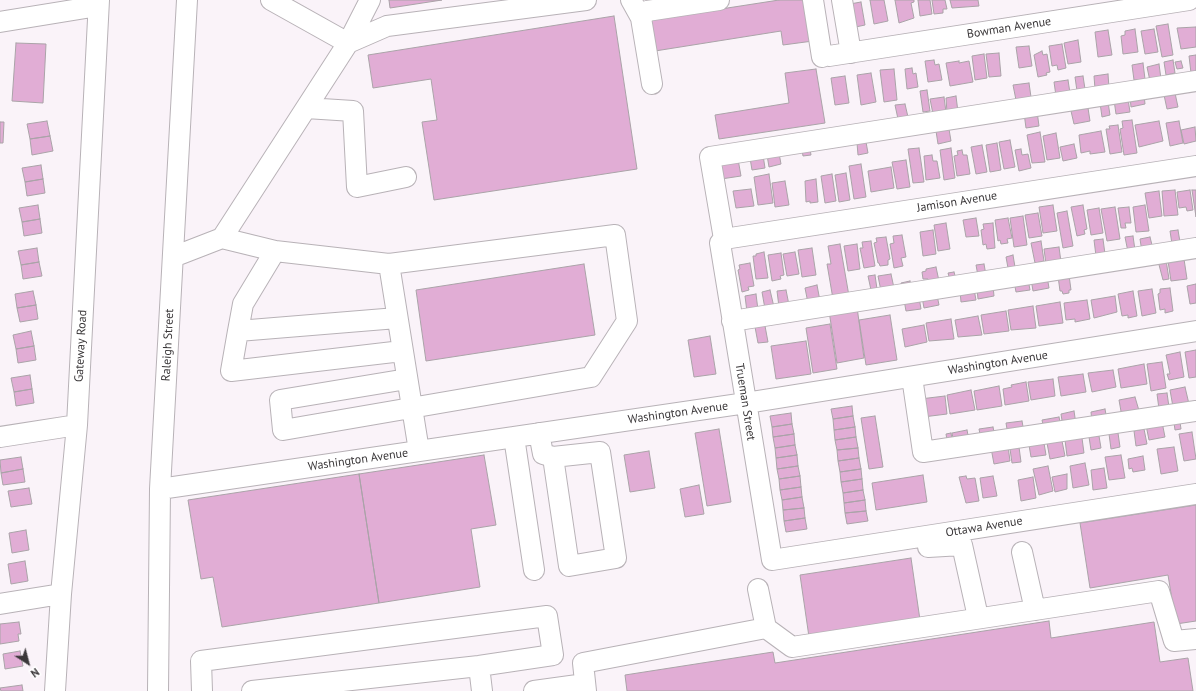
<!DOCTYPE html>
<html>
<head>
<meta charset="utf-8">
<style>
  body { margin:0 }
  #map { position:relative; width:1196px; height:691px; overflow:hidden; background:#faf3f9; font-family:"PT Sans",sans-serif }
  canvas { display:block }
  .north { position:absolute; left:8px; top:643px; width:40px; height:40px; -webkit-text-stroke:3px #fff; paint-order:stroke; rotate:144deg; font-size:11px; font-weight:700; line-height:16px; text-align:center; color:#3a3739 }
  .north::after { content:''; display:block; margin:auto; width:14px; height:18px; background:#3a3739; clip-path:polygon(50% 0,100% 100%,50% 72%,0 100%) }
</style>
</head>
<body>
<div id="map">
<canvas width="1196" height="691"></canvas>
<div class="north">N</div>
</div>
<script>
const ctx = document.querySelector('canvas').getContext('2d');
ctx.lineJoin = 'round';
function paint(path, color) { ctx.fillStyle = color; ctx.fill(path, 'evenodd'); }
const shape = rows => new Path2D(rows.map(r => 'M' + r).join(''));
function stroke(path, color, width, dash) { ctx.strokeStyle = color; ctx.lineWidth = width; ctx.lineCap = dash ? 'butt' : 'round'; ctx.setLineDash(dash || []); ctx.stroke(path); }
function label(font, color, halo, rows, align = 'center') {
  ctx.font = font + ' "PT Sans",sans-serif'; ctx.lineWidth = 4; ctx.setLineDash([]); ctx.textBaseline = 'middle'; ctx.strokeStyle = halo; ctx.fillStyle = color; for (const [text, x, y, turn = 0] of rows) {
    ctx.save(); ctx.translate(x, y); ctx.rotate((+turn || 0) * Math.PI / 180); ctx.textAlign = isNaN(turn) ? turn : align; if (halo) ctx.strokeText(text, 0, 0); ctx.fillText(text, 0, 0); ctx.restore();
  }
}
const building = shape([
  [389,0,442,0,390,8,389,0],
  [779,0,806,0,813,41,783,45,781,31,655,51,650,20,779,0],
  [870,0,884,0,888,21,874,24,870,0],
  [895,0,914,0,914,2,911,3,914,18,899,23,895,0],
  [918,0,930,0,932,14,920,16,918,0],
  [932,0,945,0,947,9,943,9,943,13,934,14,932,0],
  [950,0,978,0,979,6,952,8,950,0],
  [861,2,865,25,851,28,850,4,861,2],
  [614,16,637,169,434,200,422,122,437,120,431,79,373,88,368,55,614,16],
  [1168,24,1173,55,1162,57,1156,26,1168,24],
  [1196,27,1196,47,1181,49,1177,28,1196,27],
  [1135,29,1138,52,1123,54,1121,36,1125,35,1125,31,1135,29],
  [1154,29,1158,52,1145,54,1141,31,1154,29],
  [1108,30,1112,55,1098,57,1095,32,1108,30],
  [1078,40,1081,62,1068,64,1064,43,1078,40],
  [16,43,46,44,43,103,12,101,16,43],
  [1062,44,1066,68,1058,70,1057,65,1052,66,1049,46,1062,44],
  [1029,46,1032,66,1019,68,1016,47,1029,46],
  [1042,51,1043,55,1047,54,1050,72,1046,73,1047,75,1038,77,1034,55,1042,51],
  [999,53,1001,76,989,77,986,54,999,53],
  [984,54,987,78,975,80,972,56,984,54],
  [1196,55,1196,72,1191,73,1189,56,1196,55],
  [934,60,935,65,939,64,942,80,928,82,925,61,934,60],
  [1173,60,1175,73,1166,75,1164,62,1173,60],
  [959,61,959,63,969,61,973,82,950,86,946,63,959,61],
  [1181,61,1183,68,1177,69,1175,62,1181,61],
  [1143,63,1145,79,1134,80,1132,65,1143,63],
  [1159,64,1161,79,1150,81,1147,67,1159,64],
  [912,68,913,74,916,73,918,87,907,89,905,69,912,68],
  [816,69,825,123,719,139,715,115,789,103,785,73,816,69],
  [894,69,897,100,884,102,880,70,894,69],
  [871,73,876,102,861,105,857,75,871,73],
  [1108,74,1109,88,1095,89,1094,76,1108,74],
  [845,76,849,103,835,105,831,78,845,76],
  [1083,76,1085,89,1077,91,1075,77,1083,76],
  [1068,80,1070,93,1056,96,1054,82,1068,80],
  [1029,83,1031,97,1016,100,1013,85,1029,83],
  [927,90,930,111,923,112,920,91,927,90],
  [1175,93,1178,107,1167,109,1164,95,1175,93],
  [1144,95,1145,104,1131,107,1130,97,1144,95],
  [956,96,958,112,947,113,946,98,956,96],
  [944,97,946,112,933,114,930,99,944,97],
  [1128,99,1130,112,1116,114,1114,100,1128,99],
  [1108,102,1110,115,1102,117,1100,103,1108,102],
  [905,104,908,117,898,119,895,105,905,104],
  [1088,108,1090,121,1074,124,1071,111,1088,108],
  [1037,111,1039,126,1026,128,1024,113,1037,111],
  [1132,120,1137,153,1124,155,1120,129,1123,128,1122,121,1132,120],
  [47,121,50,136,30,139,27,124,47,121],
  [1159,121,1163,141,1139,147,1135,125,1159,121],
  [1179,121,1183,143,1170,146,1166,123,1179,121],
  [0,122,4,122,3,143,0,143,0,122],
  [1118,125,1122,152,1110,154,1106,129,1110,129,1109,126,1118,125],
  [1195,127,1196,141,1184,144,1181,130,1195,127],
  [949,129,951,141,938,144,936,131,949,129],
  [1101,131,1105,152,1090,154,1090,151,1081,153,1079,135,1101,131],
  [1040,132,1045,162,1032,163,1027,135,1040,132],
  [1056,133,1060,158,1047,160,1043,136,1056,133],
  [50,136,53,151,32,155,30,139,50,136],
  [1010,140,1015,167,1004,169,999,142,1010,140],
  [866,142,868,153,858,155,857,143,866,142],
  [997,143,1001,170,990,172,986,145,997,143],
  [1074,144,1077,158,1063,161,1060,147,1074,144],
  [982,145,987,172,976,174,971,147,982,145],
  [919,148,924,182,913,183,908,149,919,148],
  [951,148,955,178,944,180,940,150,951,148],
  [810,149,811,155,803,156,802,150,810,149],
  [1021,149,1022,155,1028,154,1031,168,1019,171,1015,150,1021,149],
  [962,150,963,155,967,155,970,174,957,176,954,156,958,155,957,151,962,150],
  [779,153,781,164,769,167,767,155,779,153],
  [763,155,765,168,752,170,750,158,763,155],
  [932,155,933,161,937,161,940,178,926,180,924,156,932,155],
  [738,159,741,176,721,179,719,162,738,159],
  [906,160,910,187,897,189,892,162,906,160],
  [861,164,866,197,854,199,849,166,861,164],
  [41,165,43,179,25,182,22,168,41,165],
  [891,167,894,188,871,192,868,171,891,167],
  [846,173,850,200,839,202,835,175,846,173],
  [769,174,773,203,758,205,754,177,769,174],
  [832,174,836,201,825,203,821,176,832,174],
  [43,179,45,193,27,196,25,182,43,179],
  [816,179,818,202,810,203,810,201,806,202,805,181,816,179],
  [785,181,789,205,775,207,772,183,785,181],
  [751,189,754,206,736,208,733,191,751,189],
  [1175,190,1178,215,1164,216,1162,191,1175,190],
  [1190,190,1193,210,1187,211,1186,207,1179,208,1177,192,1190,190],
  [1192,190,1196,190,1196,217,1192,190],
  [1159,191,1162,216,1149,218,1145,193,1159,191],
  [38,205,40,219,22,222,19,208,38,205],
  [1053,205,1057,231,1043,233,1039,207,1053,205],
  [1083,205,1087,229,1084,230,1085,234,1077,236,1071,207,1083,205],
  [1145,205,1149,231,1136,232,1133,207,1145,205],
  [1115,207,1120,239,1107,241,1101,209,1115,207],
  [1129,207,1131,223,1125,223,1126,228,1121,228,1118,208,1129,207],
  [1099,208,1103,233,1091,235,1087,210,1099,208],
  [1067,211,1073,246,1063,248,1057,213,1067,211],
  [1038,213,1042,236,1029,238,1025,215,1038,213],
  [1023,216,1027,245,1014,247,1010,218,1023,216],
  [976,218,979,236,966,237,963,220,976,218],
  [1008,218,1012,238,1007,239,1008,243,1001,244,1000,240,998,241,995,220,1008,218],
  [40,219,42,233,24,236,22,222,40,219],
  [946,223,950,249,938,251,934,225,946,223],
  [993,223,995,248,987,249,986,244,983,245,981,230,984,229,983,224,993,223],
  [933,230,936,254,923,256,920,232,933,230],
  [1178,230,1180,242,1172,244,1170,231,1178,230],
  [902,235,906,257,901,258,903,266,894,268,890,244,894,243,893,236,902,235],
  [1133,236,1135,250,1128,252,1125,237,1133,236],
  [886,237,890,259,888,260,888,265,880,266,879,263,878,263,874,243,877,242,876,238,886,237],
  [1150,237,1153,249,1142,252,1140,239,1150,237],
  [1103,239,1105,254,1096,256,1094,240,1103,239],
  [871,241,875,266,864,268,860,248,863,248,862,242,871,241],
  [1041,241,1044,261,1035,263,1031,243,1041,241],
  [840,244,849,296,833,299,827,264,831,264,828,246,840,244],
  [857,244,860,269,848,271,844,246,857,244],
  [1059,247,1061,262,1046,264,1044,249,1059,247],
  [37,248,39,262,21,265,18,251,37,248],
  [812,248,816,275,802,277,798,250,812,248],
  [764,252,768,278,756,279,753,256,756,256,756,254,764,252],
  [795,252,799,274,787,276,783,254,795,252],
  [781,253,784,275,780,276,781,279,772,281,768,255,781,253],
  [1013,255,1015,267,1008,268,1006,257,1013,255],
  [1184,259,1187,279,1171,281,1168,261,1184,259],
  [1166,260,1169,279,1163,280,1158,261,1166,260],
  [39,262,42,276,23,279,21,265,39,262],
  [750,263,754,286,748,287,749,290,742,292,738,270,740,269,739,265,750,263],
  [584,264,595,335,426,361,416,290,584,264],
  [984,264,986,275,978,276,976,265,984,264],
  [936,267,939,281,929,283,928,279,923,279,922,272,926,271,926,269,936,267],
  [954,272,956,279,950,280,948,273,954,272],
  [891,274,894,288,881,291,878,276,891,274],
  [875,275,877,289,871,290,868,276,875,275],
  [1069,275,1071,290,1069,290,1069,293,1063,294,1062,291,1060,291,1058,276,1069,275],
  [1047,276,1049,288,1033,291,1031,279,1047,276],
  [1028,279,1030,290,1016,292,1014,281,1028,279],
  [910,281,911,287,902,289,901,283,910,281],
  [1196,284,1196,303,1190,304,1187,286,1196,284],
  [817,285,820,301,808,303,805,288,817,285],
  [993,286,994,296,978,299,977,288,993,286],
  [1170,288,1173,311,1165,313,1165,309,1160,310,1158,294,1160,293,1160,289,1170,288],
  [974,289,976,300,961,302,960,291,974,289],
  [1152,289,1156,313,1142,316,1138,291,1152,289],
  [770,290,774,307,765,309,762,292,770,290],
  [786,290,789,305,779,307,777,291,786,290],
  [33,291,36,305,17,308,15,294,33,291],
  [1133,291,1137,316,1128,318,1128,315,1122,316,1118,294,1133,291],
  [756,294,758,310,747,312,745,296,756,294],
  [937,295,939,305,924,308,922,297,937,295],
  [1115,296,1117,312,1094,318,1091,300,1115,296],
  [919,297,921,309,906,311,904,300,919,297],
  [1087,300,1090,319,1075,322,1075,319,1066,320,1064,303,1087,300],
  [1060,302,1063,323,1039,326,1036,306,1060,302],
  [36,305,38,319,20,322,17,308,36,305],
  [1033,306,1036,328,1011,330,1008,310,1033,306],
  [857,307,864,358,837,363,829,311,857,307],
  [1006,311,1009,331,984,334,981,315,1006,311],
  [890,315,897,360,866,365,859,320,890,315],
  [978,316,982,335,958,337,955,320,978,316],
  [951,319,954,339,929,341,926,323,951,319],
  [830,324,837,369,813,373,806,328,830,324],
  [924,325,927,342,905,347,902,329,924,325],
  [765,326,768,342,758,343,755,327,765,326],
  [31,331,34,346,16,349,13,335,31,331],
  [710,336,716,374,694,377,688,340,710,336],
  [806,341,811,374,776,379,771,346,806,341],
  [34,346,36,360,18,363,16,349,34,346],
  [1196,350,1196,377,1189,378,1185,352,1196,350],
  [1180,352,1184,377,1169,380,1167,374,1170,374,1166,355,1180,352],
  [1162,362,1166,388,1151,391,1147,364,1162,362],
  [1144,364,1147,384,1121,388,1118,369,1144,364],
  [1113,370,1116,387,1092,392,1088,373,1113,370],
  [1083,374,1086,392,1061,396,1058,377,1083,374],
  [30,375,32,389,14,392,11,378,30,375],
  [1053,379,1055,396,1031,400,1028,382,1053,379],
  [1026,382,1029,401,1005,405,1003,389,1012,387,1011,385,1026,382],
  [999,386,1002,406,977,410,974,391,999,386],
  [1185,387,1189,404,1173,407,1170,390,1185,387],
  [32,389,34,403,16,406,14,392,32,389],
  [971,390,975,410,950,414,947,395,971,390],
  [1167,393,1169,407,1159,409,1157,394,1167,393],
  [945,396,947,414,923,417,920,399,945,396],
  [1135,397,1140,414,1122,417,1119,400,1135,397],
  [852,406,853,416,833,419,831,409,852,406],
  [1105,409,1107,420,1092,422,1091,412,1105,409],
  [1074,411,1076,424,1063,427,1061,414,1074,411],
  [791,413,792,424,772,427,770,416,791,413],
  [853,416,855,427,834,430,833,419,853,416],
  [875,416,883,467,869,469,861,418,875,416],
  [1059,417,1061,426,1044,429,1042,420,1059,417],
  [1022,421,1024,432,1008,435,1006,423,1022,421],
  [1162,422,1165,437,1149,440,1146,425,1162,422],
  [1180,422,1181,429,1175,430,1174,423,1180,422],
  [792,424,794,434,773,437,772,427,792,424],
  [855,427,856,437,835,440,834,430,855,427],
  [993,427,995,436,981,439,979,429,993,427],
  [719,429,731,502,707,506,695,433,719,429],
  [1144,429,1147,444,1136,446,1134,431,1144,429],
  [967,430,969,440,954,443,952,433,967,430],
  [1192,432,1196,459,1184,461,1179,434,1192,432],
  [951,433,952,439,947,440,946,434,951,433],
  [1118,433,1120,447,1111,449,1109,434,1118,433],
  [794,434,795,445,775,448,773,437,794,434],
  [1099,436,1101,448,1091,450,1089,437,1099,436],
  [856,437,858,448,837,450,835,440,856,437],
  [1082,438,1084,453,1067,456,1065,440,1082,438],
  [1062,441,1065,456,1050,459,1047,443,1062,441],
  [1044,443,1046,455,1031,457,1029,445,1044,443],
  [795,445,797,455,776,458,775,448,795,445],
  [1008,446,1010,461,994,464,991,448,1008,446],
  [1019,447,1021,462,1012,463,1010,449,1019,447],
  [1174,447,1178,471,1161,474,1157,449,1174,447],
  [858,448,859,458,838,461,837,450,858,448],
  [649,451,655,488,630,492,624,455,649,451],
  [484,455,496,525,471,529,480,587,379,603,359,474,484,455],
  [797,455,798,466,777,469,776,458,797,455],
  [1121,455,1125,478,1109,480,1105,457,1121,455],
  [1143,456,1145,470,1133,472,1132,468,1129,469,1128,459,1143,456],
  [21,457,23,469,1,473,0,460,21,457],
  [859,458,861,469,840,472,838,461,859,458],
  [1085,463,1089,485,1073,488,1070,466,1085,463],
  [798,466,800,476,779,479,777,469,798,466],
  [1048,466,1053,491,1039,495,1033,469,1048,466],
  [1104,468,1107,488,1093,490,1091,470,1104,468],
  [23,469,25,482,3,485,1,473,23,469],
  [861,469,862,479,841,482,840,472,861,469],
  [359,474,379,603,222,627,213,577,201,579,188,500,359,474],
  [1067,474,1067,489,1055,492,1052,477,1067,474],
  [923,475,927,502,876,510,872,483,923,475],
  [800,476,801,487,780,490,779,479,800,476],
  [966,476,967,479,975,478,979,501,966,503,959,477,966,476],
  [993,476,997,496,983,498,980,478,993,476],
  [1033,477,1036,498,1021,501,1018,480,1033,477],
  [862,479,863,490,843,493,841,482,862,479],
  [699,485,704,514,685,517,680,489,699,485],
  [801,487,802,497,782,500,780,490,801,487],
  [29,488,32,504,11,507,8,491,29,488],
  [863,490,865,500,844,503,843,493,863,490],
  [802,497,804,508,783,510,782,500,802,497],
  [865,500,866,511,845,513,844,503,865,500],
  [1196,505,1196,621,1176,624,1168,575,1090,588,1080,523,1196,505],
  [804,508,805,518,784,521,783,510,804,508],
  [866,511,868,521,847,524,845,513,866,511],
  [805,518,807,529,786,532,784,521,805,518],
  [26,530,29,550,12,553,9,533,26,530],
  [911,558,920,620,809,637,800,575,911,558],
  [25,561,28,581,11,584,8,564,25,561],
  [1049,621,1051,638,1154,622,1160,662,1188,658,1193,691,627,691,625,675,773,652,775,663,1049,621],
  [19,622,21,634,18,634,19,641,0,644,0,624,19,622],
  [20,651,23,666,5,669,3,654,20,651],
  [22,685,23,691,1,691,0,688,22,685]
]);
const minor = shape([
  [631,0,641,18],
  [813,0,822,57],
  [842,0,851,53],
  [0,22,98,6],
  [348,43,387,26,586,0],
  [348,43,370,0],
  [829,56,1189,0],
  [652,84,641,18,647,11,719,0],
  [306,108,353,111,357,187,406,177],
  [1196,166,724,239,720,243,772,560,1196,494],
  [222,238,275,251,389,264,419,451],
  [724,239,710,157,1196,81],
  [275,251,243,304,238,331,397,318],
  [173,257,222,238,348,43,271,0],
  [389,264,615,235,627,321,591,377,283,430,280,400,407,379],
  [732,321,1196,248],
  [238,331,231,371,402,351],
  [912,377,923,452,1196,411],
  [539,433,543,454,553,457,600,452,616,558,569,566,553,457],
  [0,437,77,425],
  [514,437,534,570],
  [160,489,746,403,1196,331],
  [928,547,962,545,978,617],
  [1022,552,1035,610],
  [758,589,766,628],
  [0,604,61,594],
  [479,666,482,691],
  [55,691,61,594,77,425,99,0],
  [158,691,160,489,187,0],
  [202,691,201,661,547,616,553,655,479,666,252,691],
  [534,691,585,684],
  [586,691,583,663,766,628,792,647,1159,591,1174,641,1196,639]
]);
const streetNames = [
  ["Bowman Avenue",1009,28,-9],
  ["Jamison Avenue",957,202,-9],
  ["Raleigh Street",168,345,-87],
  ["Gateway Road",81,346,-87],
  ["Washington Avenue",998,363,-9],
  ["Trueman Street",745,402,81],
  ["Washington Avenue",678,413,-8],
  ["Washington Avenue",358,460,-8],
  ["Ottawa Avenue",984,527,-9]
];
paint(building, '#e1add5');
stroke(building, '#aaa3a8', 1);
stroke(minor, '#b8b2b7', 22);
stroke(minor, '#fff', 20);
label('12px', '#3a3739', '#fff', streetNames);
</script>
</body>
</html>
